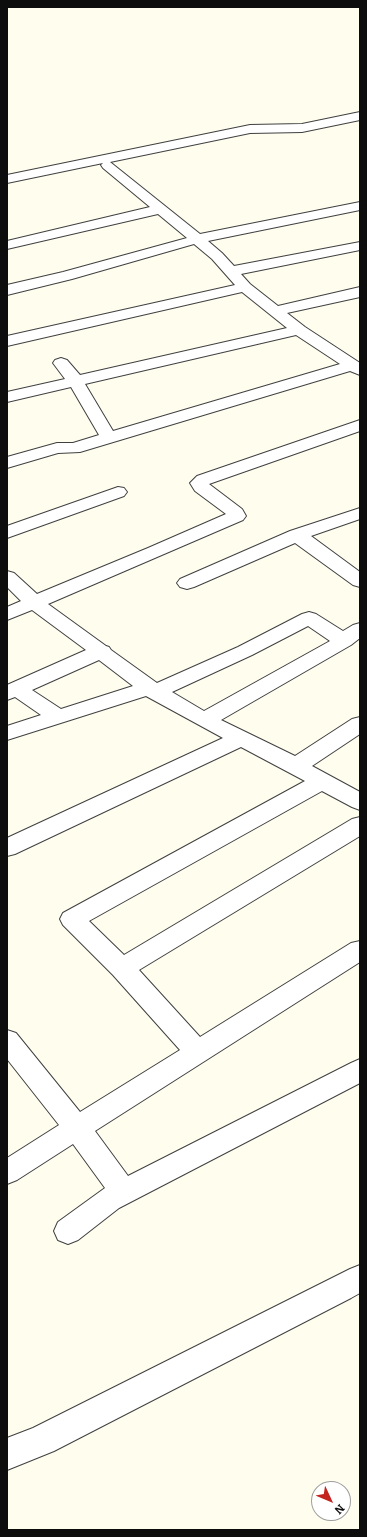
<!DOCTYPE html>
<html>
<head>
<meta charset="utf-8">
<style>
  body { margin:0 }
  #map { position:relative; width:367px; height:1537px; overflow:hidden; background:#fffdee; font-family:Bitter,serif }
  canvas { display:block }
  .frame { position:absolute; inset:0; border:8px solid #0d0d0d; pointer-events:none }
  .north { position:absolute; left:311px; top:1481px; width:40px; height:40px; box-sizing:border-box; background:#fff; border:1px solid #9e9e9e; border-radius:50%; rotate:134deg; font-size:11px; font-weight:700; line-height:16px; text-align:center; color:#0d0d0d }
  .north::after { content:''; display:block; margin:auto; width:14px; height:18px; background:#c32420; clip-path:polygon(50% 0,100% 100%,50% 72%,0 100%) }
</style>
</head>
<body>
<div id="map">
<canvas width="367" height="1537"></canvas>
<div class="frame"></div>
<div class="north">N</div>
</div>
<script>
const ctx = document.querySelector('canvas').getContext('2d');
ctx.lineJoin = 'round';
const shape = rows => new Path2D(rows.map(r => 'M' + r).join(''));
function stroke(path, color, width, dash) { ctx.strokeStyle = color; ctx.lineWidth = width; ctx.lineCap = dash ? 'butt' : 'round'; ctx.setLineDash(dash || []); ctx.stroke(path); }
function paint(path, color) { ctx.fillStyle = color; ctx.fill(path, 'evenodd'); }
const minor = shape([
  [360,112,360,120,302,132,250,133,110,162,200,234,360,202,360,210,208,241,222,253,234,266,360,242,360,250,241,274,250,284,278,306,360,287,360,297,287,313,305,327,360,363,360,375,350,371,80,452,58,453,7,468,7,457,57,443,73,443,99,435,71,387,7,402,7,392,65,379,53,363,55,360,61,358,67,360,80,375,287,328,242,292,7,346,7,336,235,285,212,259,194,244,72,279,7,295,7,285,63,272,187,238,158,214,7,249,7,241,150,207,103,168,101,165,103,163,7,183,7,175,250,125,302,124,360,112],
  [296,335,340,364,113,431,85,384,296,335],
  [360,420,360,431,209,484,242,509,246,516,243,520,48,604,106,646,109,647,111,650,157,683,238,647,302,614,309,612,316,614,343,631,353,625,360,623,360,638,351,645,221,720,295,756,352,719,360,717,360,734,312,766,360,792,360,810,352,807,322,791,89,921,124,955,352,819,360,817,360,836,139,970,200,1037,351,943,360,941,360,962,95,1131,128,1176,351,1063,360,1059,360,1083,119,1208,78,1240,68,1244,58,1240,54,1231,58,1222,105,1188,73,1144,17,1180,7,1184,7,1158,59,1125,7,1059,7,1030,16,1033,80,1112,180,1050,113,975,63,925,60,919,63,913,305,781,241,747,15,854,7,856,7,838,223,738,146,696,7,740,7,726,41,715,15,697,7,700,7,685,86,650,32,610,7,620,7,607,21,601,7,587,7,571,14,573,37,594,148,548,226,514,195,491,190,483,197,476,360,420],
  [308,626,330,641,204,711,172,692,252,655,308,626],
  [99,660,133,686,61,709,32,690,99,660],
  [118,487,124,488,127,492,124,496,7,538,7,526,118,487],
  [360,508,360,519,311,536,360,572,360,587,353,585,295,543,194,587,187,589,180,587,177,583,180,579,290,531,360,508],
  [360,1265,360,1293,351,1298,54,1451,7,1470,7,1438,33,1428,350,1269,360,1265]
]);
stroke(minor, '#404040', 2);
paint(minor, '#fff');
</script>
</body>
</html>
